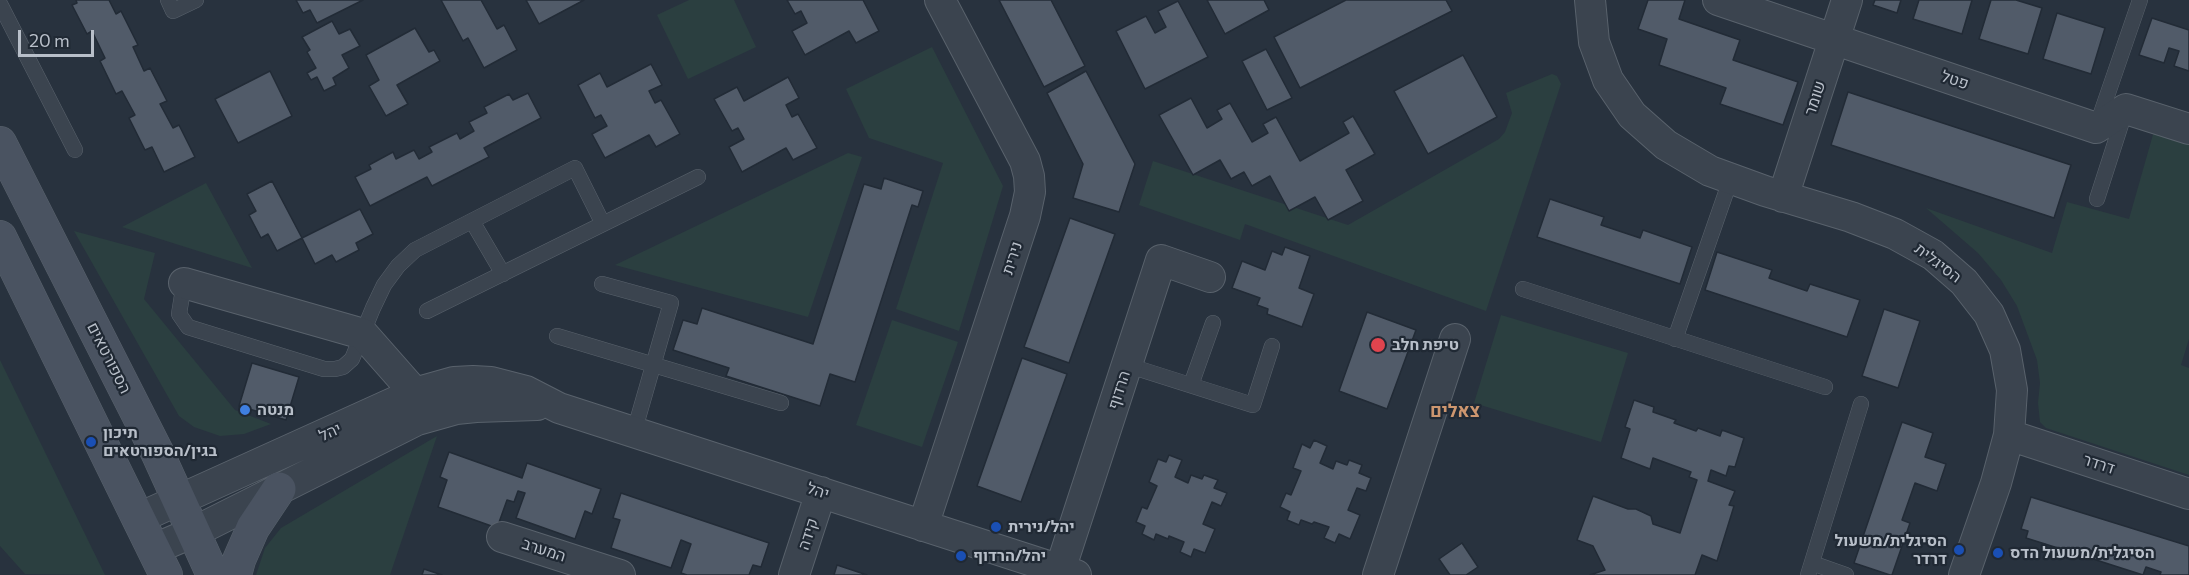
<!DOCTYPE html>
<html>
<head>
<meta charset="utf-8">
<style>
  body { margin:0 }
  #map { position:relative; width:2189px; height:575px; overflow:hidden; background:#28323e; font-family:Commissioner,sans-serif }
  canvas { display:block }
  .scale { position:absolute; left:18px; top:30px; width:76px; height:27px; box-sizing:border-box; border:3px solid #b8bfc9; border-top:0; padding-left:8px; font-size:18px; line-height:21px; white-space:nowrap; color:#b8bfc9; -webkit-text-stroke:4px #202934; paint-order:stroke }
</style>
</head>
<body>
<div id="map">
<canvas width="2189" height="575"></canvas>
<div class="scale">20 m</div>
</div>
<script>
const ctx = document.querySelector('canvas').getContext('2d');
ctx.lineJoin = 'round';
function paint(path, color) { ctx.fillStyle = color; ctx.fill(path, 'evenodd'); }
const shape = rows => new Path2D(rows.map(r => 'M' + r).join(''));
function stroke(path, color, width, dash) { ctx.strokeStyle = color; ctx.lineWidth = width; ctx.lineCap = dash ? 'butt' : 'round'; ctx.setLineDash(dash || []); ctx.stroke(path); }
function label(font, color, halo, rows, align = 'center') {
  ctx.font = font + ' Commissioner,Heebo,sans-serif'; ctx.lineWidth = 4.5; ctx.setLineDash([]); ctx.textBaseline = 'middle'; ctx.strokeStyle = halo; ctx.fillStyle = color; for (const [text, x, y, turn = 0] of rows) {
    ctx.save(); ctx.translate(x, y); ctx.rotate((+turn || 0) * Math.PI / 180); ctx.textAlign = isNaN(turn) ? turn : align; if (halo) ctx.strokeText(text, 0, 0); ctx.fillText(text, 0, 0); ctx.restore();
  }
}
const green = shape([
  [689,0,734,0,756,47,688,79,657,15],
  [932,47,1003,186,959,331,896,309,943,163,869,138,846,89],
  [1552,74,1557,76,1561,84,1486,311,1245,224,1240,240,1139,205,1153,161,1348,225,1499,139,1505,132,1512,113,1506,93],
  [2154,131,2189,142,2189,339,2181,365,2189,368,2189,475,2046,428,2040,422,2038,403,2040,383,2037,360,2017,306,2001,280,1978,253,1926,208,2052,253,2067,202,2129,219],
  [848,153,862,157,808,317,615,265],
  [206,183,252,268,122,227],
  [74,231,155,253,144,299,235,410,271,424,244,434,220,436,194,427,179,416],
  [1501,315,1628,353,1601,442,1474,403],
  [892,320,958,342,922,447,856,425],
  [0,360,105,575,25,574,0,546],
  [437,436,390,575,256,575,265,548,281,528]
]);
const building = shape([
  [76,0,109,0,116,14,121,11,138,45,133,47,144,71,150,68,167,101,160,104,173,128,179,125,195,157,164,172,152,147,145,150,129,118,135,115,122,91,116,94,100,61,105,58,92,31,87,34,72,5,77,3,76,0],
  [296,0,363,0,317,23,310,10,303,13,296,0],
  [441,0,481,0,497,29,504,25,517,50,484,68,468,38,463,41,441,0],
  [526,0,584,0,539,24,526,0],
  [787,0,863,0,879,31,856,43,849,31,805,55,792,31,807,23,801,11,795,14,787,0],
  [999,0,1051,0,1085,66,1044,87,999,0],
  [1207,0,1264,0,1269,10,1225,34,1207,0],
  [1346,0,1446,0,1452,11,1300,88,1274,37,1346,0],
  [1648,0,1685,0,1679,19,1740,40,1733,60,1798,82,1783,125,1720,104,1726,88,1659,65,1667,39,1638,29,1648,0],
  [1875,0,1901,0,1897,13,1873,5,1875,0],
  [1919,0,1972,0,1962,34,1913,19,1919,0],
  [1991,0,2016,0,2042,8,2028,54,1979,39,1991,0],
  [1178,1,1208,57,1145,89,1116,31,1146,16,1155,33,1166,27,1158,11,1178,1],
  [2057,13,2105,28,2091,74,2043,59,2057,13],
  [2152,18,2189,30,2189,71,2174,66,2179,51,2169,48,2164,63,2139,55,2152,18],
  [332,21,339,34,350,29,360,46,342,55,349,68,333,78,336,85,324,91,317,77,311,80,307,73,316,68,307,52,310,50,302,37,332,21],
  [415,28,429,52,434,50,440,61,397,85,408,104,386,116,369,86,379,80,366,55,415,28],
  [1266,49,1292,98,1267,110,1242,61,1266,49],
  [1463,55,1497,117,1428,154,1394,91,1463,55],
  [651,64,662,85,649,91,655,103,661,100,680,134,656,147,649,135,605,158,592,134,607,126,601,115,595,118,578,85,600,73,607,87,651,64],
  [270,71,292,116,238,143,215,99,270,71],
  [1086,71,1135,164,1119,212,1073,198,1083,164,1047,93,1086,71],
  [788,77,799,98,786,105,792,117,798,114,817,148,793,160,786,148,742,172,729,147,744,139,738,128,732,131,714,99,737,87,744,101,788,77],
  [1848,92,2071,165,2054,218,1831,145,1848,92],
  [528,93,541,118,484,148,489,157,432,186,427,177,370,206,355,177,371,169,369,165,393,152,396,159,414,150,419,159,432,152,429,147,457,133,460,139,474,131,469,122,487,113,484,107,509,94,513,100,528,93],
  [1191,98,1207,128,1222,119,1217,110,1230,103,1252,142,1268,133,1263,124,1276,117,1300,161,1349,133,1343,122,1353,116,1375,154,1346,170,1363,201,1328,220,1315,197,1289,211,1270,176,1252,186,1244,172,1231,179,1220,160,1193,175,1159,115,1191,98],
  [884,178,923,191,918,207,912,205,855,382,830,374,820,406,726,376,729,368,673,350,683,320,697,324,702,308,813,344,864,184,881,189,884,178],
  [272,181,302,238,277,251,268,234,261,238,249,215,256,211,247,194,272,181],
  [1550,199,1604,217,1601,225,1640,238,1643,230,1692,247,1680,284,1537,237,1550,199],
  [360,209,373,234,356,243,359,250,336,262,332,255,315,264,302,238,360,209],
  [1070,218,1115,234,1069,363,1024,347,1070,218],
  [1285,247,1310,256,1299,288,1314,294,1302,327,1267,314,1268,309,1257,305,1260,298,1232,288,1242,261,1265,270,1272,251,1282,255,1285,247],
  [1717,252,1772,270,1769,278,1807,291,1810,284,1860,300,1847,337,1705,290,1717,252],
  [1884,309,1920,321,1898,388,1862,376,1884,309],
  [1367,312,1416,330,1387,409,1339,391,1367,312],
  [1022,358,1067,374,1021,502,977,486,1022,358],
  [252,363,299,377,286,420,239,406,252,363],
  [1634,400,1654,407,1653,412,1676,420,1674,423,1696,431,1698,428,1720,436,1722,430,1744,438,1735,467,1729,466,1726,476,1711,470,1708,481,1735,491,1729,505,1734,506,1717,561,1702,555,1695,575,1590,575,1605,570,1593,546,1577,540,1593,496,1628,509,1636,509,1651,516,1653,524,1680,533,1697,480,1689,477,1691,472,1653,458,1650,469,1621,458,1630,429,1625,427,1634,400],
  [1902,422,1933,433,1925,457,1946,464,1937,491,1915,483,1902,520,1910,523,1892,575,1890,575,1854,563,1902,422],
  [1314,440,1327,446,1320,463,1333,469,1336,461,1347,465,1349,460,1362,465,1359,473,1371,478,1366,491,1357,488,1348,510,1360,515,1350,539,1339,534,1335,543,1324,538,1329,527,1314,522,1312,524,1301,520,1299,525,1287,520,1290,512,1280,507,1286,493,1291,495,1301,471,1293,468,1302,444,1310,448,1314,440],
  [449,452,522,478,527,463,601,489,592,514,585,511,575,539,516,518,525,493,518,491,514,502,507,500,497,528,438,507,447,480,440,477,449,452],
  [1169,455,1182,460,1175,477,1188,483,1191,475,1202,479,1204,475,1218,480,1214,488,1227,493,1221,506,1212,502,1203,524,1215,529,1205,553,1194,549,1191,557,1180,552,1184,542,1169,536,1168,539,1156,534,1154,540,1142,534,1145,526,1136,522,1142,507,1147,509,1157,486,1149,482,1158,459,1166,462,1169,455],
  [621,493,769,543,761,567,753,565,749,575,687,575,681,573,691,544,681,540,671,568,611,548,620,520,613,518,621,493],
  [2031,497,2189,546,2189,575,2160,575,2161,572,2146,567,2143,575,2093,559,2095,552,2082,548,2080,555,2026,538,2028,531,2021,529,2031,497],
  [1462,543,1478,567,1466,575,1450,575,1439,559,1462,543],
  [837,565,867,575,834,575,837,565],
  [424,569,442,575,422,575,424,569]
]);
const lane = shape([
  [168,0,173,11,196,0],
  [0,4,75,150],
  [2097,125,2140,0],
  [2097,199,2125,112],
  [472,221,503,274],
  [184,283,179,314,188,327,324,369,335,369,343,367,352,359,373,308,384,285,398,266,415,250,575,168,603,224],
  [602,284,671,303,634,432],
  [1523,289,1825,387],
  [427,311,698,177],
  [557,336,781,403],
  [1675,339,1731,178],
  [1127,365,1253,405,1272,346],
  [1191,385,1213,323],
  [1812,563,1846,575],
  [1808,575,1861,404]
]);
const street = shape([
  [1590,0,1594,42,1608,80,1632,115,1666,145,1710,171,1765,191,1851,217,1895,234,1933,255,1964,282,1989,314,2005,350,2012,390,2009,435,1996,483,1964,575],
  [1718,0,2096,128,2126,109,2189,129],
  [1783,197,1847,0],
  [184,283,363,334,415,393,423,409],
  [2009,435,2189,494],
  [139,518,415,393,454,382,473,381,491,382,526,391,559,408,1076,575],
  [923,526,1025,216,1030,192,1029,176,1025,161,940,0],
  [502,537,620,575],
  [154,549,194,532,417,420,456,409,476,407,537,405],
  [1060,570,1161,260,1210,277],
  [794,575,821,492],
  [1378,575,1455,339]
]);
const secondary = shape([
  [0,143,157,452,213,575],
  [0,237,166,575],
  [235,575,239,560,253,528,279,489]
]);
const markers = [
  [1378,345,8,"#e0444e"],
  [245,410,6,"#3f7fe0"],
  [91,442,6,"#1a4fb4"],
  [996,527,6,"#1a4fb4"],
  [1959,550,6,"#1a4fb4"],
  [1998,553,6,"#1a4fb4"],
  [961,556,6,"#1a4fb4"]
];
const streetNames = [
  ["פטל",1955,80,19],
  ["שומר",1815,98,-72],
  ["נירית",1012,258,-72],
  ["הסיגלית",1938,263,37],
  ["הספורטאים",109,358,63],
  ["הרדוף",1119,390,-72],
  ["יהל",330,432,-24],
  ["דרדר",2099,464,18],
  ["יהל",818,491,18],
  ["קידה",808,534,-72],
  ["המערב",544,550,18]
];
const poiNames = [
  ["טיפת חלב",1392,345],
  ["מנטה",257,410],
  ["תיכון",103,433],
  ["בגין/הספורטאים",103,451],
  ["יהל/נירית",1008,527],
  ["הסיגלית/משעול",1947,541,"right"],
  ["דרדר",1947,559,"right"],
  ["הסיגלית/משעול הדס",2010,553],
  ["יהל/הרדוף",973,556]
];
const neighbourhoodNames = [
  ["צאלים",1455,411]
];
paint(green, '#2b3f40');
paint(building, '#515b69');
stroke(building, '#222b36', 1.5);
stroke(lane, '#59626c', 16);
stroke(street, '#59626c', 32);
stroke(secondary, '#59626c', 34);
stroke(lane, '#3b444f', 15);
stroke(street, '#3b444f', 30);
stroke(secondary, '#4a5361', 33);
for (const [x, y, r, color] of markers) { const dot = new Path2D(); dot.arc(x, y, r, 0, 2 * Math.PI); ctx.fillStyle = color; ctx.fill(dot); stroke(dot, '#202934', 2); }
label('16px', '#b8bfc9', '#202934', streetNames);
label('bold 16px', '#b8bfc9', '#202934', poiNames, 'left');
label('bold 18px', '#cd966f', '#202934', neighbourhoodNames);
</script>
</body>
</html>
